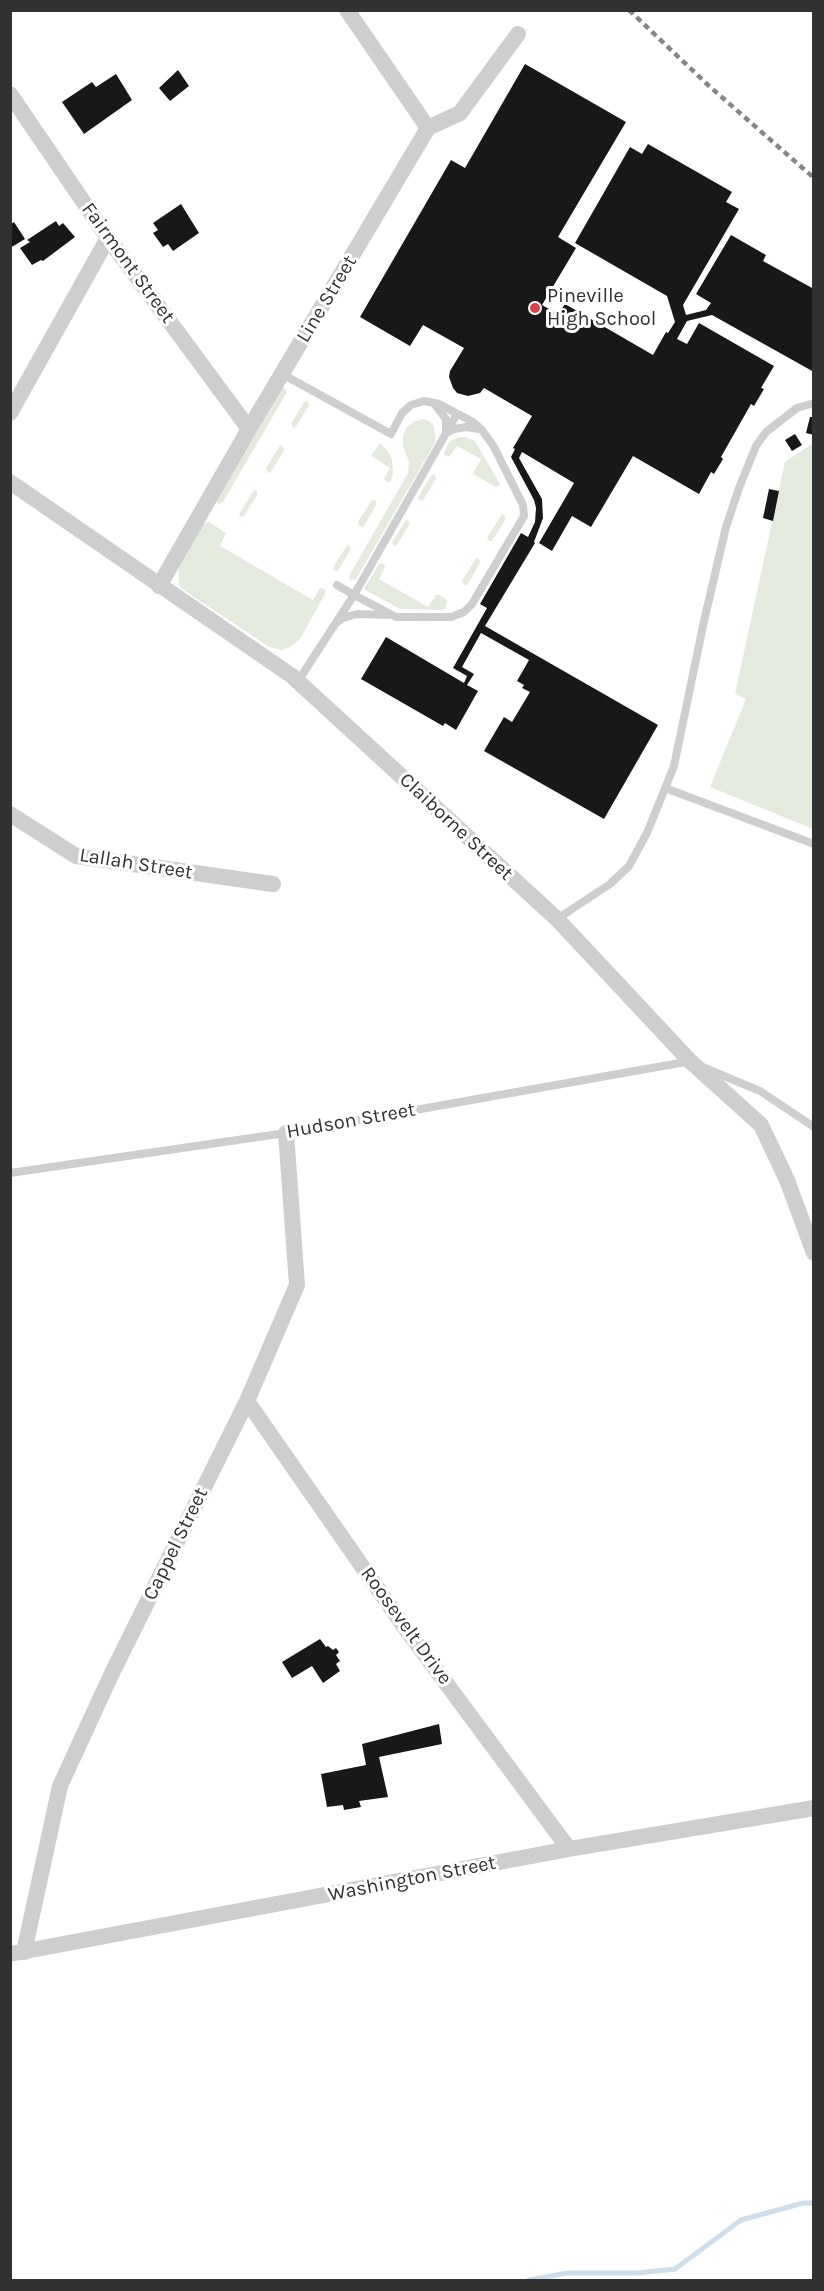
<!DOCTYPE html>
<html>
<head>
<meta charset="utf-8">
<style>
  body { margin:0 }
  #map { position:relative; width:824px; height:2291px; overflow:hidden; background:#fff; font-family:Karla,sans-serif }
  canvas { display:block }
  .frame { position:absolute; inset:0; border:12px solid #313131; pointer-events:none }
</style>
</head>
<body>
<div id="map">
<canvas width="824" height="2291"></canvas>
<div class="frame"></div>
</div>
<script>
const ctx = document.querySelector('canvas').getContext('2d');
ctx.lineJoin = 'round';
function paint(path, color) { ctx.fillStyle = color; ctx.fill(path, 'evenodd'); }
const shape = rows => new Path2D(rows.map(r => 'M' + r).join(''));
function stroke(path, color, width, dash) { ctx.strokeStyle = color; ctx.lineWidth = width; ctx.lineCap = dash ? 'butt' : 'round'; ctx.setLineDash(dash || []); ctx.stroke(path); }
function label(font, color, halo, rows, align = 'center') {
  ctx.font = font + ' Karla,sans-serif'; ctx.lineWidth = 6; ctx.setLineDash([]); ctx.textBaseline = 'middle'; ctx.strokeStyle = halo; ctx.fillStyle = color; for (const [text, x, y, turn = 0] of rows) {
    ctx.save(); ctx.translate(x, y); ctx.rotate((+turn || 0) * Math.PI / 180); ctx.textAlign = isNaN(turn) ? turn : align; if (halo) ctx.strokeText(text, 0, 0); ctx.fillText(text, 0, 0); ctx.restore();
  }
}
const green = shape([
  [283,387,287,392,223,502,218,504,216,500],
  [307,401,309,405,296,427,293,428,291,424,304,402],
  [423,419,429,421,434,426,436,441,356,579,350,580,349,576,408,473,409,463,403,445,403,436,407,427,415,421],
  [458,437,465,437,475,441,500,484,499,486,496,487,473,474,481,459,457,446,450,456,445,456,444,453,449,442],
  [380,443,387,450,392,459,393,473,391,481,388,482,384,479,390,468,371,456],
  [813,443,813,829,710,787,746,699,735,694,785,462],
  [280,445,283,446,284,450,271,472,268,473,266,468],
  [434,474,436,479,423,500,420,501,418,497,431,476],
  [254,490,257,491,257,495,244,516,241,517,239,514],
  [372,500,376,501,376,505,364,526,360,527,358,522],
  [502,514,505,516,505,520,492,541,489,541,487,538],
  [407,519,410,523,397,545,394,546,392,542],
  [209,522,226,533,220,546,313,600,320,588,325,589,325,594,300,639,290,647,281,650,269,647,182,589,179,584,178,566,202,524],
  [348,544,351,549,338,571,334,571,333,567],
  [476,558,479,559,480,563,467,585,464,585,462,581],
  [383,563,385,567,379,579,428,607,436,595,440,595,447,600,446,608,441,610,400,609,364,589,379,564]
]);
const stream = shape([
  [529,2280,567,2273,638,2273,675,2269,741,2220,803,2203,814,2203]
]);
const building = shape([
  [525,64,626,122,558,237,576,248,542,305,558,314,565,304,653,355,666,332,668,333,675,322,667,296,575,243,630,147,642,154,648,144,732,192,726,202,739,209,683,305,686,315,706,310,711,303,696,294,731,235,766,255,763,261,814,289,814,372,712,315,687,321,677,339,687,344,699,323,774,366,761,388,764,389,754,406,751,404,721,457,723,459,714,474,711,472,699,494,633,456,591,527,572,516,552,551,539,543,574,483,522,452,519,458,542,499,543,518,534,542,535,543,485,626,658,725,604,819,484,751,504,717,512,722,530,692,522,688,524,685,517,681,529,660,481,633,462,667,474,674,467,685,478,691,456,730,445,723,443,726,361,679,386,637,464,683,467,676,453,668,487,608,480,604,521,533,528,537,535,522,536,508,534,500,511,457,515,449,513,448,532,416,484,388,480,393,468,396,457,393,453,388,449,377,450,371,464,348,423,325,410,346,360,317,451,160,465,168],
  [178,70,189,86,170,101,159,88],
  [116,74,132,100,84,134,62,102,92,82,96,87],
  [181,204,199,233,173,251,168,244,163,247,153,233,158,230,153,223],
  [56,221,59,226,63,223,75,237,43,261,41,260,32,265,20,248,30,242,27,240],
  [14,222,25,239,10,248,10,225],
  [810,417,814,417,814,435,806,433],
  [795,434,802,445,792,451,785,440],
  [769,489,779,491,773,521,763,518],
  [320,1639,326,1647,328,1646,333,1650,336,1648,339,1652,336,1655,340,1661,336,1664,340,1671,323,1683,312,1666,292,1678,282,1662],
  [439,1724,442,1744,379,1757,388,1797,359,1801,361,1807,344,1810,343,1805,327,1807,321,1774,366,1765,362,1744]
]);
const service = shape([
  [282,374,391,434,402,413,411,405,424,401,439,404,473,422,482,430,494,447,523,505,524,516,472,604,464,612,451,617,396,617,354,595,298,681],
  [436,406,446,419,446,433,454,429,466,427,479,429],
  [337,585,354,595,457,414],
  [336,623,343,618,357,614,387,615],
  [665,788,814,844],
  [557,919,610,884,629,866,647,833,674,766,704,621,726,527,739,488,756,446,766,432,797,408,814,403],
  [705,1068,760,1091,814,1127],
  [10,1173,286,1133,691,1061]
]);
const minor = shape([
  [347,10,428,128],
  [10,94,108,238,249,429],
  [10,413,108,238],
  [10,482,292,676,557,919,690,1061,761,1125,787,1180,814,1253],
  [159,586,249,429,428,128,460,113,518,34],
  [10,814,76,856,273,884],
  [247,1401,403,1625,569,1849],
  [24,1952,60,1786,112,1673,247,1401,297,1285,286,1133],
  [10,1954,569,1849,814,1808]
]);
const rail = shape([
  [629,10,708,85,814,178]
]);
const markers = [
  [535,308,6,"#dc3f48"]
];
const streetNames = [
  ["Fairmont Street",128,263,54],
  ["Line Street",327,299,-59],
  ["Claiborne Street",456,827,43],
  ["Lallah Street",136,864,9],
  ["Hudson Street",351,1121,-10],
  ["Cappel Street",176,1544,-64],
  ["Roosevelt Drive",406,1626,54],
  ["Washington Street",412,1879,-11]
];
const poiNames = [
  ["Pineville",547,296],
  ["High School",547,319]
];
paint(green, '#e4eadd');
stroke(stream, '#cedfeb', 5);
paint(building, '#181818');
stroke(service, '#cecece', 8);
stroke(minor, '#cecece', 16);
stroke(rail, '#868686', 4.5, [6, 4.5]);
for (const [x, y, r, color] of markers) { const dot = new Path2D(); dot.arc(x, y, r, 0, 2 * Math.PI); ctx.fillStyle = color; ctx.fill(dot); stroke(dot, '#fff', 2); }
label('20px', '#313131', '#fff', streetNames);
label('20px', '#313131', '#fff', poiNames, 'left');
</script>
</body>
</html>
